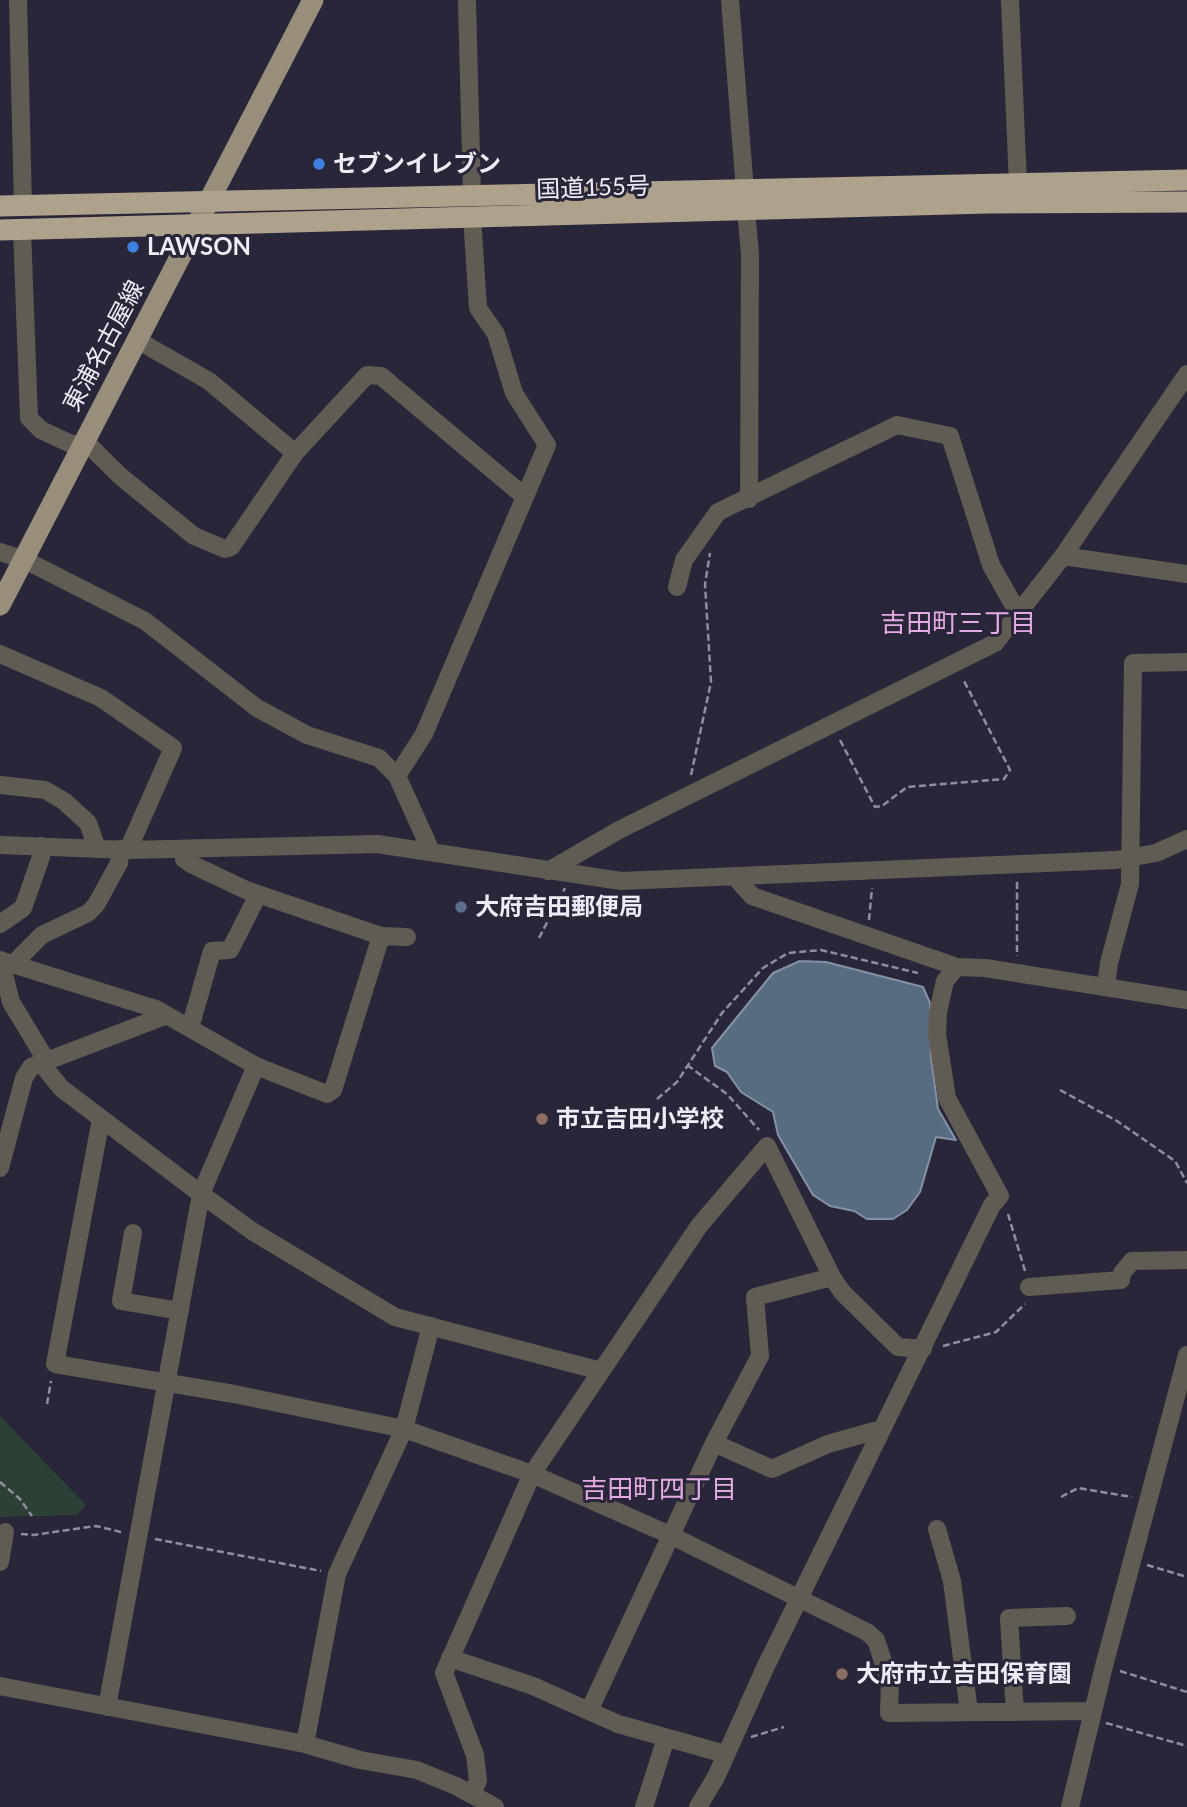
<!DOCTYPE html>
<html>
<head>
<meta charset="utf-8">
<style>
  body { margin:0 }
  canvas { display:block; background:#282638 }
</style>
</head>
<body>
<canvas width="1187" height="1807"></canvas>
<script>
const ctx = document.querySelector('canvas').getContext('2d');
ctx.lineJoin = 'round';
function paint(path, color) { ctx.fillStyle = color; ctx.fill(path, 'evenodd'); }
const shape = rows => new Path2D(rows.map(r => 'M' + r).join(''));
function stroke(path, color, width, dash) { ctx.strokeStyle = color; ctx.lineWidth = width; ctx.lineCap = dash ? 'butt' : 'round'; ctx.setLineDash(dash || []); ctx.stroke(path); }
function label(font, color, halo, rows, align = 'center') {
  ctx.font = font + ' Lato,"Noto Sans JP",sans-serif'; ctx.lineWidth = 6; ctx.setLineDash([]); ctx.textBaseline = 'middle'; ctx.strokeStyle = halo; ctx.fillStyle = color; for (const [text, x, y, turn = 0] of rows) {
    ctx.save(); ctx.translate(x, y); ctx.rotate((+turn || 0) * Math.PI / 180); ctx.textAlign = isNaN(turn) ? turn : align; if (halo) ctx.strokeText(text, 0, 0); ctx.fillText(text, 0, 0); ctx.restore();
  }
}
const green = shape([
  [0,1416,86,1505,77,1515,0,1517]
]);
const water = shape([
  [800,961,826,962,923,987,930,1003,931,1057,938,1109,956,1140,936,1137,920,1192,907,1210,893,1219,867,1219,854,1211,830,1206,813,1195,778,1135,773,1112,741,1092,727,1072,715,1066,712,1048,773,973,800,961]
]);
const path = shape([
  [840,740,875,807,882,806,907,787,1004,779,1010,770,1007,764,963,679],
  [691,775,711,682,705,584,710,553],
  [1017,882,1017,956],
  [869,920,872,888],
  [539,938,565,888],
  [687,1065,727,1094,759,1130],
  [1060,1090,1117,1121,1175,1161,1187,1183],
  [657,1099,677,1082,722,1013,763,968,788,953,821,950,918,973],
  [1008,1214,1025,1271],
  [943,1346,996,1332,1025,1304],
  [47,1404,51,1381],
  [0,1482,20,1499,32,1516],
  [1061,1497,1078,1488,1132,1497],
  [21,1534,34,1535,96,1526,121,1532],
  [155,1539,321,1571],
  [1147,1565,1187,1577],
  [1120,1671,1187,1692],
  [1106,1723,1187,1746],
  [751,1737,784,1727]
]);
const minor = shape([
  [18,0,23,206],
  [730,0,745,191],
  [1010,0,1018,184],
  [467,2,472,195],
  [746,210,750,254,749,499],
  [22,230,29,418,41,430,69,443,91,447,120,476,194,536,225,549,231,547,295,453,367,375,381,376,525,497],
  [137,340,209,381,295,453],
  [0,552,23,559,145,621,257,708,307,735,379,758,397,776,431,851],
  [1063,556,1187,574],
  [677,587,684,560,718,512,897,425,950,436,991,565,1018,613],
  [0,654,101,698,173,748,128,850],
  [397,776,424,734,547,445,514,393,496,334,478,308,472,217],
  [0,785,45,790,64,801,88,823,97,848],
  [0,845,128,850,377,844,621,881,1116,860,1156,853,1187,839],
  [183,849,184,859,191,864,246,890,381,936],
  [548,871,619,830,995,643,1063,556,1187,374],
  [735,877,752,896,957,967],
  [0,924,23,908,41,857,42,846],
  [0,960,156,1009,256,1066,327,1094,333,1090,381,936,407,937],
  [1,962,11,1002,46,1060],
  [12,965,42,935,88,913,96,905,119,863,120,849],
  [1106,986,1109,963,1130,884,1133,663,1187,662],
  [190,1028,212,951,230,950,258,895],
  [41,1063,61,1088,201,1194,252,1231,395,1317,601,1371],
  [101,1119,55,1364,234,1394,404,1429,532,1474,670,1535,867,1632,876,1640,890,1683,889,1713,1092,1711],
  [0,1168,24,1078,31,1067,167,1015],
  [133,1233,121,1301,180,1311],
  [1029,1287,1121,1280,1122,1273,1132,1261,1187,1260],
  [714,1443,772,1469,828,1444,874,1431,880,1433],
  [937,1529,952,1581,969,1712],
  [0,1562,5,1532],
  [450,1658,533,1686,618,1724,725,1754],
  [0,1686,305,1744,360,1760,417,1770,456,1786,495,1807],
  [107,1707,201,1194,256,1066],
  [589,1711,714,1443,760,1356,755,1297,832,1277],
  [1015,1712,1009,1618,1067,1616],
  [305,1744,337,1574,404,1429,431,1326],
  [472,1793,478,1781,475,1755,444,1673,532,1474,699,1226,767,1146,832,1277,842,1292,898,1347,923,1349],
  [644,1807,666,1738],
  [698,1807,716,1777,765,1668,992,1205,1000,1196,947,1098,937,1034,938,1012,945,981,957,967,985,968,1187,1000],
  [1070,1807,1104,1666,1187,1355]
]);
const major = shape([
  [0,605,313,0]
]);
const highway = shape([
  [0,206,1187,180],
  [0,230,987,203,1187,202]
]);
const markers = [
  [319,164,7,"#3f7fe0"],
  [133,247,7,"#3f7fe0"],
  [461,907,7,"#5c6f8a"],
  [542,1119,7,"#8d6e63"],
  [842,1674,7,"#8d6e63"]
];
const poiNames = [
  ["セブンイレブン",333,164],
  ["LAWSON",147,247],
  ["大府吉田郵便局",475,907],
  ["市立吉田小学校",556,1119],
  ["大府市立吉田保育園",856,1674]
];
const streetNames = [
  ["国道155号",593,188,-2],
  ["東浦名古屋線",104,346,-62]
];
const neighbourhoodNames = [
  ["吉田町三丁目",958,624],
  ["吉田町四丁目",659,1490]
];
paint(green, '#2d4036');
paint(water, '#586c81');
stroke(water, '#8592a5', 2);
stroke(path, '#908e9e', 2.5, [7, 3.5]);
stroke(minor, '#615c53', 18);
stroke(major, '#988e7c', 21);
stroke(highway, '#aea28c', 21);
for (const [x, y, r, color] of markers) { const dot = new Path2D(); dot.arc(x, y, r, 0, 2 * Math.PI); ctx.fillStyle = color; ctx.fill(dot); stroke(dot, '#282638', 2.5); }
label('bold 24px', '#edecf9', '#282638', poiNames, 'left');
label('24px', '#edecf9', '#282638', streetNames);
label('26px', '#e4aae3', '#282638', neighbourhoodNames);
</script>
</body>
</html>
